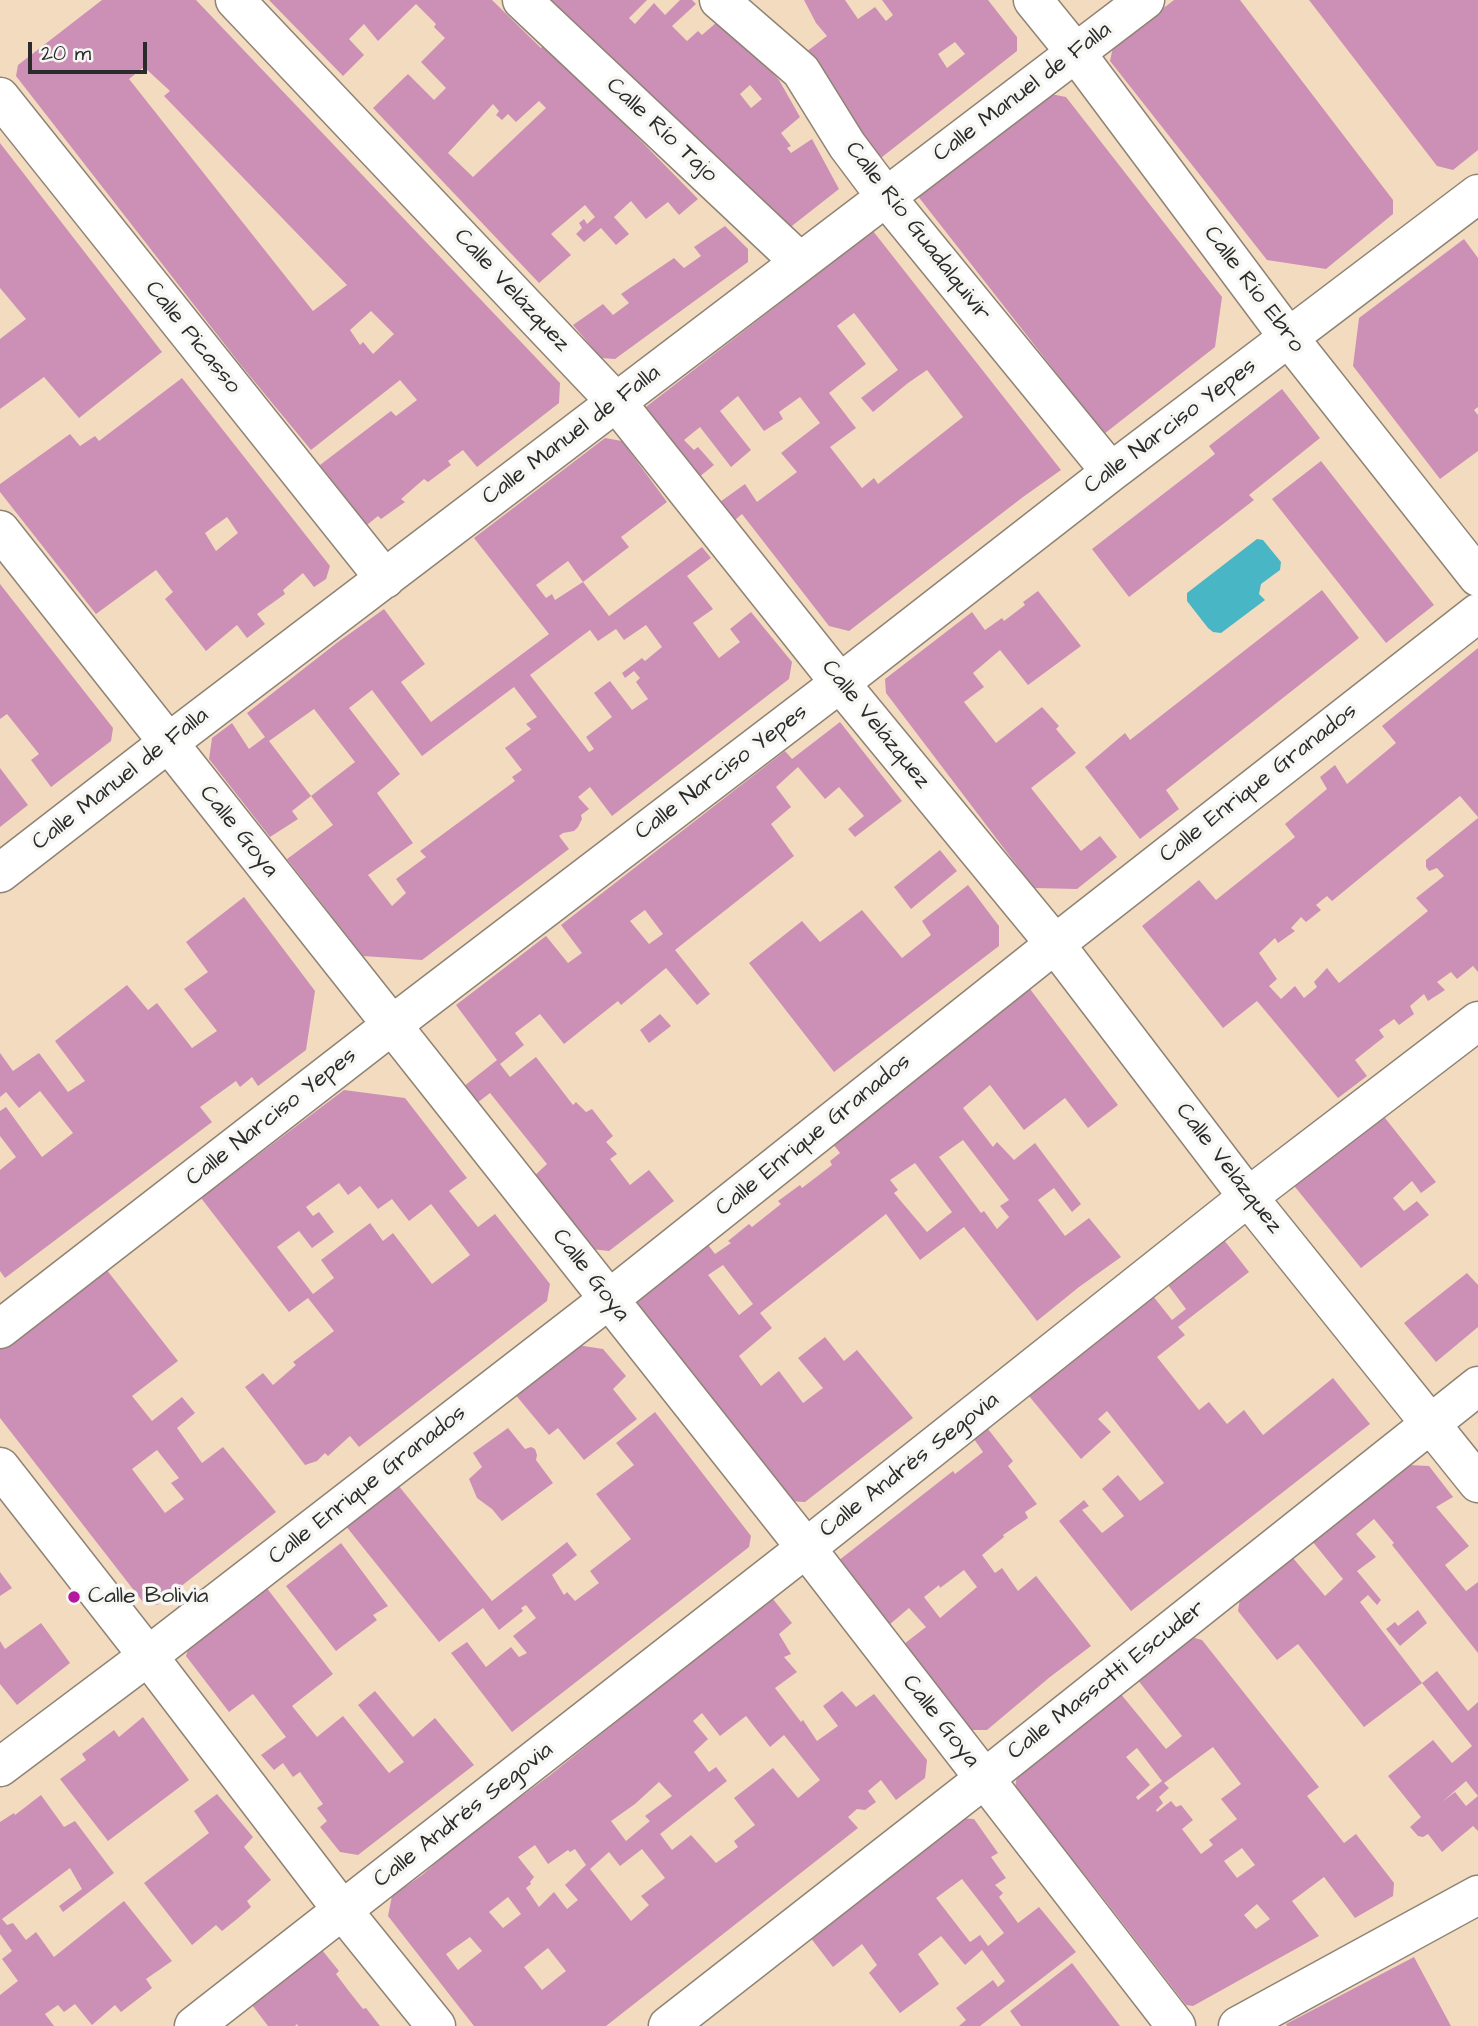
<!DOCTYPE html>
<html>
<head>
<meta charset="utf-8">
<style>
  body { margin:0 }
  #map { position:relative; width:1478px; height:2026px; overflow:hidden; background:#f3dbbf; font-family:"Architects Daughter",sans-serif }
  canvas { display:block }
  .scale { position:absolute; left:28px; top:42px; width:119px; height:32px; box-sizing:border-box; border:4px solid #2b2b2b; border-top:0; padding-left:9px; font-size:21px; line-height:24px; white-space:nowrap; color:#2b2b2b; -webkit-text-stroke:5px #f6f6f2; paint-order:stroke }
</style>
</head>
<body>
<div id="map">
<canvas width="1478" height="2026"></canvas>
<div class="scale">20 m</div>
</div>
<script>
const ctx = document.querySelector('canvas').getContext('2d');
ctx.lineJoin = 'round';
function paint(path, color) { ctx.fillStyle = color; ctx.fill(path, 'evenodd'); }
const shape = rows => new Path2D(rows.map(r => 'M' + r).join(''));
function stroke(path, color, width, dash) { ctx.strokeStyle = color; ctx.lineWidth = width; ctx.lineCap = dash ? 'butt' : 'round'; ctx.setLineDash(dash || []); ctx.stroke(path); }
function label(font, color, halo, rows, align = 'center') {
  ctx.font = font + ' "Architects Daughter",sans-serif'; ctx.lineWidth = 7; ctx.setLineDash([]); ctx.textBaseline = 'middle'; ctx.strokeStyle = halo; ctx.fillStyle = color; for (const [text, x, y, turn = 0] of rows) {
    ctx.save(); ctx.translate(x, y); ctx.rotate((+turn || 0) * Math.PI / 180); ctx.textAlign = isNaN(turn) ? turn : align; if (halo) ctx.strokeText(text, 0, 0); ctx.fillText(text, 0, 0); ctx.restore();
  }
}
const water = shape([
  [1257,539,1263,540,1281,562,1280,570,1261,584,1259,594,1265,600,1221,633,1213,632,1208,628,1187,601,1187,593]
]);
const building = shape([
  [102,0,196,0,560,383,559,403,477,467,463,450,448,461,451,465,428,482,424,479,401,499,405,502,381,519,378,516,367,525,320,465,391,411,396,416,417,400,400,380,311,450,240,364,16,76,18,65],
  [144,67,170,91,164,96,347,285,313,311,129,79],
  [371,311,394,334,373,354,363,342,360,345,350,330],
  [269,0,492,0,541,48,546,44,698,199,679,215,668,202,646,219,631,201,614,217,629,234,616,245,601,228,584,242,576,234,582,228,579,223,584,219,587,224,595,217,585,205,551,234,571,255,539,283,373,108,408,74,434,100,446,88,421,62,445,38,434,27,436,24,416,4,378,41,364,24,349,39,364,55,343,76],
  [539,101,546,108,473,177,448,153,493,104,499,111,496,115,502,120,508,114,516,122],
  [538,0,647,0,629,18,635,24,654,3,665,15,680,0,692,0,696,4,672,26,687,41,698,31,702,35,717,22,764,63,779,80,800,117,781,133,791,146,787,148,791,153,812,139,839,189,788,229],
  [750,85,762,99,751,108,740,94],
  [804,0,845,0,858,19,875,7,886,21,893,15,882,0,988,0,1017,37,1017,51,877,161,802,55,827,36,816,23],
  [955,42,965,54,947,68,938,54],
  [1174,0,1240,0,1393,200,1393,214,1326,269,1267,260,1110,61,1113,47],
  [1309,0,1478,0,1478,150,1453,170,1437,166],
  [1051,94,1066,97,1222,297,1215,347,1104,434,917,195],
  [0,143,162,352,79,418,44,377,0,409,0,339,26,319,0,288],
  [725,226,748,249,748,262,615,359,601,358,573,325,603,304,613,315,629,303,621,294,674,258,684,268,701,256,694,247],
  [873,231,1061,470,1023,497,849,631,829,626,742,514,735,520,720,502,745,484,757,502,797,472,781,453,820,423,800,397,779,412,783,419,764,431,738,396,720,411,751,450,731,467,700,427,684,440,694,450,698,447,714,465,688,486,642,410],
  [854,313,898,370,861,398,873,412,908,383,927,370,963,417,878,484,874,478,862,488,830,447,856,428,829,393,866,364,837,326],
  [1464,239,1478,258,1478,407,1474,410,1478,415,1478,451,1440,479,1353,366,1359,318],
  [182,378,330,566,326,579,314,587,303,573,283,590,285,594,257,614,265,624,247,638,237,625,206,651,165,599,173,592,156,570,96,614,0,492,0,484,70,434,80,446,95,436,99,441],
  [227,517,238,533,216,551,205,533],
  [1282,389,1320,438,1249,495,1254,500,1129,597,1092,549,1215,454,1209,446],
  [605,438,622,441,667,502,621,537,629,547,583,582,568,561,536,585,546,598,552,594,555,600,583,582,609,616,702,547,711,558,687,576,713,609,693,623,719,658,740,642,730,629,751,612,792,662,789,679,612,816,590,787,578,797,589,809,581,815,582,819,578,827,574,831,563,833,559,836,569,849,422,960,363,956,287,859,333,825,311,796,355,762,314,709,269,741,311,796,292,811,298,819,270,837,209,759,212,738,232,723,249,749,265,737,247,713,338,642,384,609,425,664,401,682,431,722,549,634,474,538],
  [646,625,662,647,645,661,642,658,622,673,625,678,634,671,640,678,636,682,648,699,632,710,610,681,594,693,612,717,586,737,594,749,589,752,530,675,590,630,598,641,616,629,624,640],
  [514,687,537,717,526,724,531,729,505,748,522,770,512,777,515,781,420,851,426,857,396,879,406,893,392,906,368,875,413,843,377,793,400,774,349,708,372,690,422,756],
  [1321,461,1434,605,1386,643,1272,499],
  [0,584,113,728,111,741,51,787,31,760,39,754,7,714,0,719],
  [1322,590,1359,638,1166,790,1179,809,1140,839,1085,767,1125,733,1130,740],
  [1038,591,1081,646,1028,685,1000,650,973,673,984,687,964,702,996,743,1042,707,1059,726,1056,729,1076,753,1031,788,1081,851,1100,836,1117,857,1077,889,1034,888,886,693,885,679,972,612,985,630,1002,618,1004,621,1025,605,1023,602],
  [1478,648,1478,817,1460,796,1332,901,1327,896,1316,905,1321,910,1306,922,1301,917,1291,928,1295,931,1278,943,1275,938,1259,953,1277,979,1269,986,1281,999,1295,986,1304,998,1317,987,1314,982,1327,968,1339,983,1428,911,1416,898,1444,876,1437,868,1429,871,1426,867,1426,860,1478,818,1478,972,1473,966,1457,979,1451,972,1437,982,1445,990,1428,1001,1424,994,1410,1006,1414,1014,1399,1025,1394,1019,1379,1030,1384,1037,1355,1060,1367,1076,1338,1098,1257,1001,1223,1028,1142,926,1199,880,1216,900,1295,837,1285,824,1327,789,1320,777,1335,765,1347,784,1396,743,1382,726],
  [840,722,902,801,855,837,848,829,864,816,839,787,825,799,798,767,776,787,791,807,771,824,794,856,675,950,710,994,697,1005,666,968,621,1005,618,1001,564,1044,540,1014,515,1033,524,1045,500,1064,510,1077,536,1057,573,1105,576,1102,586,1112,592,1109,613,1136,606,1142,617,1154,610,1159,630,1185,649,1170,674,1201,609,1251,591,1249,533,1177,547,1164,490,1093,477,1103,463,1087,497,1060,456,1005,546,936,568,963,582,953,561,925,785,751,792,759],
  [645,910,663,934,649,944,630,921],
  [0,768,28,805,0,827],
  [940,850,957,871,911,909,894,887],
  [968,885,999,926,999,946,834,1072,749,963,802,921,820,942,862,910,902,958,931,935,922,921],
  [244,897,315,991,306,1050,258,1086,252,1077,240,1087,236,1081,200,1107,212,1122,5,1278,0,1271,0,1170,16,1157,0,1136,0,1111,6,1107,42,1157,73,1133,40,1091,19,1108,6,1092,0,1097,0,1053,13,1071,39,1053,68,1092,85,1081,55,1041,127,985,148,1010,157,1003,192,1048,217,1031,184,989,208,972,186,942],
  [1030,989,1118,1105,1088,1128,1065,1098,1024,1130,990,1085,963,1108,993,1147,997,1142,1014,1160,1035,1143,1081,1204,1072,1212,1054,1188,1038,1200,1065,1236,1089,1218,1121,1257,1079,1287,1037,1321,964,1227,920,1260,886,1214,760,1313,772,1328,739,1356,761,1386,779,1371,803,1403,823,1388,798,1358,825,1337,844,1361,857,1350,913,1418,805,1502,787,1501,635,1309,639,1296,706,1242,715,1254,731,1243,728,1241,749,1224,752,1227,781,1204,778,1201,800,1185,802,1188,832,1165,830,1161,840,1153,833,1144],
  [963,1140,1009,1200,1000,1206,1009,1217,997,1229,984,1211,981,1213,939,1157],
  [915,1163,952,1212,927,1232,894,1193,898,1190,890,1180],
  [723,1265,753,1304,739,1315,708,1275],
  [660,1014,671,1026,649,1043,640,1030],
  [344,1090,405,1098,467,1178,449,1191,478,1227,495,1214,550,1284,547,1301,359,1447,350,1436,328,1456,325,1453,317,1461,305,1465,245,1387,263,1373,273,1385,296,1365,293,1362,334,1331,308,1298,289,1312,201,1198],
  [339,1183,348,1195,360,1186,378,1209,392,1199,409,1221,431,1204,470,1255,432,1284,393,1233,383,1241,370,1223,321,1260,334,1278,313,1294,277,1247,299,1231,312,1248,334,1232,319,1212,313,1216,306,1207],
  [1381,1113,1436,1182,1421,1193,1412,1181,1393,1198,1404,1211,1417,1201,1429,1215,1361,1268,1291,1182],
  [1224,1240,1249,1272,1178,1327,1185,1335,1157,1357,1199,1410,1209,1402,1227,1424,1244,1410,1263,1435,1333,1378,1370,1424,1131,1611,1059,1521,1084,1500,1089,1506,1082,1510,1102,1533,1124,1516,1102,1489,1118,1475,1140,1501,1164,1483,1107,1411,1098,1419,1111,1432,1081,1459,1029,1396,1153,1296,1172,1320,1186,1309,1168,1285],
  [106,1269,178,1361,132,1396,152,1421,182,1397,195,1413,177,1428,202,1463,223,1447,276,1512,157,1605,143,1602,0,1418,0,1348],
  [157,1450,179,1478,171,1483,184,1499,165,1513,132,1469],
  [1467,1273,1478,1285,1478,1327,1436,1362,1404,1323],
  [577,1345,603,1349,626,1376,613,1389,637,1419,584,1460,558,1428,549,1435,514,1393],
  [655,1412,751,1536,749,1547,512,1732,451,1653,467,1642,486,1667,511,1647,519,1657,527,1653,513,1636,536,1618,526,1605,521,1608,523,1611,499,1630,483,1608,439,1642,345,1525,398,1485,492,1601,567,1542,577,1555,552,1575,564,1595,567,1592,575,1601,599,1583,590,1571,631,1539,596,1494,634,1465,616,1443],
  [508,1428,525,1449,531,1447,535,1449,537,1455,536,1460,553,1483,502,1521,492,1509,477,1498,469,1479,482,1467,473,1453],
  [988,1429,1013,1461,1008,1466,1037,1504,1025,1512,1028,1518,1003,1535,1004,1537,982,1555,995,1573,1002,1568,1018,1591,1036,1576,1091,1646,1050,1677,987,1730,972,1730,904,1644,926,1627,909,1608,889,1625,838,1561,953,1471,955,1474,983,1452,974,1439],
  [964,1570,977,1587,940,1618,924,1597,939,1585,940,1588],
  [1408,1465,1429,1466,1453,1497,1436,1507,1469,1546,1445,1565,1466,1591,1478,1582,1478,1653,1392,1545,1394,1543,1374,1519,1356,1534,1376,1557,1357,1571,1381,1600,1377,1605,1368,1595,1360,1602,1422,1683,1437,1671,1468,1711,1478,1702,1478,1831,1473,1826,1442,1852,1428,1834,1423,1837,1418,1836,1410,1827,1421,1817,1388,1776,1433,1740,1452,1763,1472,1746,1422,1683,1364,1727,1298,1644,1277,1660,1238,1611,1240,1598,1293,1558,1325,1596,1343,1579,1312,1541],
  [1466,1781,1478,1796,1466,1806,1455,1792,1442,1802],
  [341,1543,388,1606,373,1615,377,1620,336,1651,286,1586],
  [0,1572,12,1588,0,1596],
  [266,1587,333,1674,292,1706,317,1737,343,1716,389,1773,404,1762,358,1705,375,1691,413,1737,435,1718,474,1765,358,1855,340,1852,320,1827,327,1821,317,1808,323,1804,300,1772,293,1777,283,1763,274,1770,261,1755,286,1737,253,1694,229,1712,186,1656,188,1649,226,1621],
  [773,1599,792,1623,779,1634,791,1654,784,1657,797,1672,775,1688,801,1722,803,1720,817,1741,838,1726,823,1706,842,1691,856,1707,874,1694,927,1760,925,1778,896,1800,881,1780,868,1791,876,1802,865,1810,857,1809,848,1817,858,1828,606,2026,474,2026,388,1916,392,1896,422,1875,463,1839,549,1776,750,1614],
  [702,1713,720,1736,746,1716,770,1747,784,1735,820,1780,798,1798,773,1768,734,1798,755,1825,734,1841,738,1847,716,1863,691,1835,672,1850,660,1834,727,1781,716,1767,709,1772,694,1752,708,1739,693,1721],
  [659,1782,672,1796,645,1816,650,1821,626,1841,611,1821,635,1804],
  [535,1845,548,1864,568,1850,570,1852,575,1849,586,1865,565,1885,578,1900,567,1909,554,1892,539,1907,526,1888,531,1884,530,1882,534,1877,518,1857],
  [642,1849,665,1878,641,1896,649,1905,631,1921,590,1869,609,1852,620,1866],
  [508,1897,521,1914,503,1928,489,1912],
  [470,1937,482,1951,458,1970,446,1954],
  [548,1948,566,1971,542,1990,524,1967],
  [1418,1610,1427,1623,1400,1646,1386,1629,1395,1622,1398,1626],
  [41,1623,70,1663,17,1705,0,1684,0,1641,5,1649],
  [1188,1636,1202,1640,1319,1787,1307,1796,1344,1843,1356,1834,1394,1883,1393,1896,1355,1918,1324,1877,1292,1901,1319,1936,1193,2006,1186,2005,1100,1894,1015,1789,1017,1774,1120,1693,1166,1749,1182,1736,1137,1679],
  [1213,1747,1241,1784,1221,1799,1237,1819,1209,1840,1213,1845,1201,1854,1182,1829,1193,1820,1181,1805,1176,1807,1171,1801,1157,1812,1156,1810,1163,1803,1159,1797,1169,1788,1164,1783],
  [1137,1748,1162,1781,1138,1800,1136,1797,1150,1785,1126,1757],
  [1242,1848,1255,1865,1237,1878,1224,1861],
  [1257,1904,1270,1919,1256,1929,1244,1915],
  [143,1717,189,1780,108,1841,60,1779,86,1760,82,1754,114,1730,119,1737],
  [217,1794,253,1837,244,1847,271,1880,247,1901,251,1907,237,1919,222,1931,216,1925,192,1945,144,1883,209,1833,194,1811],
  [41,1795,64,1827,75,1821,114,1873,63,1912,59,1906,82,1889,70,1868,2,1919,7,1925,13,1923,26,1940,36,1932,54,1957,124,1901,172,1961,146,1979,152,1988,121,2012,115,2005,92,2025,75,2004,64,2012,58,2005,45,2014,54,2026,0,2026,0,1995,18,1981,2,1959,12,1951,0,1934,0,1822,14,1813,15,1815],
  [958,1818,974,1819,998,1853,991,1857,1006,1878,995,1885,1003,1893,999,1897,1018,1923,1039,1907,1076,1952,980,2026,959,2026,966,2020,956,2008,993,1980,998,1987,1005,1981,982,1950,965,1965,941,1936,918,1954,939,1984,900,2013,869,1973,877,1965,862,1944,833,1967,810,1937],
  [962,1879,1004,1933,988,1946,980,1935,970,1942,936,1898],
  [322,1950,339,1971,336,1974,348,1990,363,2009,366,2008,380,2026,298,2026,297,2024,295,2026,268,2026,252,2005],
  [1414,1957,1451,2026,1287,2026,1286,2024],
  [1072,1963,1120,2026,1021,2026,1010,2011]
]);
const minor = shape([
  [235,0,617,403,840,683,1055,944,1248,1197,1478,1483],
  [522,0,800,262],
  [719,0,801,71,847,145,886,197,1111,472],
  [1033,0,1076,53,1289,338,1478,577],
  [0,97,385,579],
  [0,530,806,1548,1176,2026],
  [0,873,168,743,1145,0],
  [0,1329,392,1025,840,683,1111,472,1478,194],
  [0,1467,148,1656,343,1911,436,2026],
  [0,1767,148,1656,608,1300,1055,944,1478,613],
  [194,2026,806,1548,1248,1197,1478,1021],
  [668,2026,984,1779,1478,1386],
  [1238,2026,1478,1895]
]);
const markers = [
  [74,1597,7,"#b5179e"]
];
const streetNames = [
  ["Calle Manuel de Falla",1023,93,-37],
  ["Calle Río Tajo",661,131,43],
  ["Calle Río Guadalquivir",917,232,52],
  ["Calle Río Ebro",1253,290,53],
  ["Calle Velázquez",511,291,47],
  ["Calle Picasso",192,338,51],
  ["Calle Narciso Yepes",1171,427,-37],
  ["Calle Manuel de Falla",572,436,-37],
  ["Calle Velázquez",875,725,51],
  ["Calle Narciso Yepes",722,773,-37],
  ["Calle Manuel de Falla",121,780,-38],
  ["Calle Enrique Granados",1259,784,-38],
  ["Calle Goya",238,832,51],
  ["Calle Narciso Yepes",272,1118,-38],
  ["Calle Enrique Granados",814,1136,-39],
  ["Calle Velázquez",1228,1169,52],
  ["Calle Goya",590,1276,52],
  ["Calle Andrés Segovia",910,1466,-38],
  ["Calle Enrique Granados",368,1486,-38],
  ["Calle Massotti Escuder",1107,1681,-38],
  ["Calle Goya",940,1722,52],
  ["Calle Andrés Segovia",464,1816,-38]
];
const poiNames = [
  ["Calle Bolivia",88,1597]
];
paint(water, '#48b6c4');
paint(building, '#cc90b6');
stroke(minor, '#8f8375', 41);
stroke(minor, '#fff', 38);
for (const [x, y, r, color] of markers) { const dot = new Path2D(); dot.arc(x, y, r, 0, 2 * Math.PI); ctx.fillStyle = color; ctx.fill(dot); stroke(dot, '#f6f6f2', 2.5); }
label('23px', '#2b2b2b', '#f6f6f2', streetNames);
label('23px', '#2b2b2b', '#f6f6f2', poiNames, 'left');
</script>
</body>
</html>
